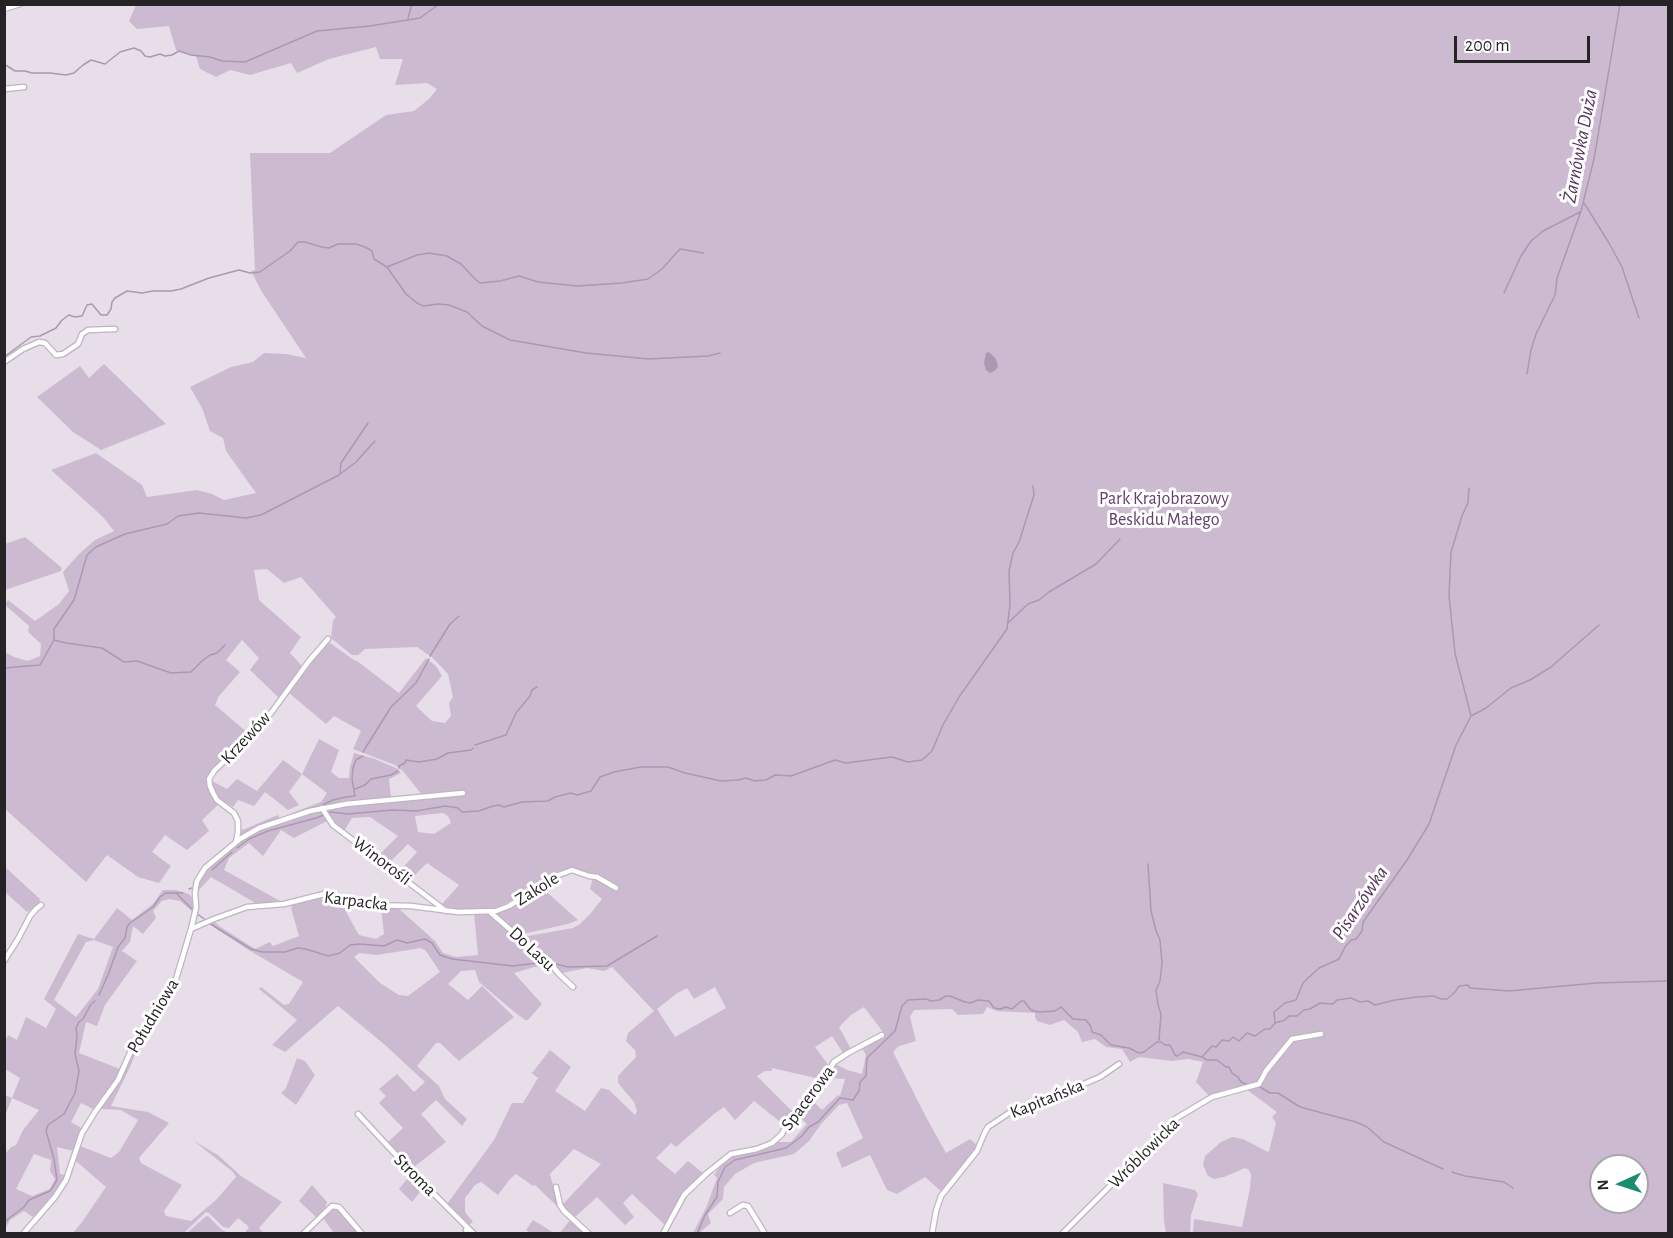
<!DOCTYPE html>
<html>
<head>
<meta charset="utf-8">
<style>
  body { margin:0 }
  #map { position:relative; width:1673px; height:1238px; overflow:hidden; background:#e7dee9; font-family:"Alegreya Sans",sans-serif }
  canvas { display:block }
  .frame { position:absolute; inset:0; border:6px solid #262327; pointer-events:none }
  .north { position:absolute; left:1589px; top:1154px; width:60px; height:60px; box-sizing:border-box; background:#fff; border:2px solid #a8a7a9; border-radius:50%; rotate:267deg; font-size:16px; font-weight:700; line-height:24px; text-align:center; color:#262327 }
  .north::after { content:''; display:block; margin:auto; width:21px; height:27px; background:#198d6e; clip-path:polygon(50% 0,100% 100%,50% 72%,0 100%) }
  .scale { position:absolute; left:1454px; top:36px; width:136px; height:27px; box-sizing:border-box; border:3px solid #262327; border-top:0; padding-left:8px; font-size:18px; line-height:21px; white-space:nowrap; color:#262327; -webkit-text-stroke:4px #fff; paint-order:stroke }
</style>
</head>
<body>
<div id="map">
<canvas width="1673" height="1238"></canvas>
<div class="frame"></div>
<div class="north">N</div>
<div class="scale">200 m</div>
</div>
<script>
const ctx = document.querySelector('canvas').getContext('2d');
ctx.lineJoin = 'round';
function paint(path, color) { ctx.fillStyle = color; ctx.fill(path, 'evenodd'); }
const shape = rows => new Path2D(rows.map(r => 'M' + r).join(''));
function stroke(path, color, width, dash) { ctx.strokeStyle = color; ctx.lineWidth = width; ctx.lineCap = dash ? 'butt' : 'round'; ctx.setLineDash(dash || []); ctx.stroke(path); }
function label(font, color, halo, rows, align = 'center') {
  ctx.font = font + ' "Alegreya Sans",sans-serif'; ctx.lineWidth = 6; ctx.setLineDash([]); ctx.textBaseline = 'middle'; ctx.strokeStyle = halo; ctx.fillStyle = color; for (const [text, x, y, turn = 0] of rows) {
    ctx.save(); ctx.translate(x, y); ctx.rotate((+turn || 0) * Math.PI / 180); ctx.textAlign = isNaN(turn) ? turn : align; if (halo) ctx.strokeText(text, 0, 0); ctx.fillText(text, 0, 0); ctx.restore();
  }
}
const green = shape([
  [136,5,1668,5,1668,1233,1193,1233,1194,1219,1242,1227,1250,1188,1251,1175,1249,1170,1245,1168,1224,1177,1214,1179,1208,1176,1203,1165,1205,1156,1221,1142,1232,1137,1243,1139,1268,1152,1269,1151,1276,1123,1272,1117,1277,1112,1243,1087,1209,1096,1196,1082,1203,1062,1188,1059,1172,1061,1139,1057,1130,1062,1122,1049,1106,1047,1095,1039,1082,1042,1078,1032,1064,1020,1050,1025,1037,1021,1035,1017,1035,1013,997,1011,987,1007,983,1014,958,1015,952,1009,914,1010,910,1017,916,1041,899,1046,893,1052,926,1117,946,1153,970,1139,978,1146,977,1149,942,1192,925,1177,897,1194,887,1190,870,1155,842,1168,836,1153,863,1138,847,1103,839,1105,821,1124,809,1141,794,1154,754,1163,735,1174,724,1187,723,1199,708,1214,711,1223,699,1233,693,1233,706,1208,717,1178,714,1175,724,1161,736,1155,765,1148,777,1142,791,1142,807,1124,796,1114,811,1099,822,1110,838,1095,840,1096,845,1079,827,1078,836,1064,847,1070,862,1074,866,1055,862,1048,884,1036,883,1032,864,1007,851,1015,839,1027,851,1049,843,1053,832,1036,815,1047,829,1066,820,1079,772,1068,772,1071,765,1071,757,1076,792,1111,784,1125,754,1101,735,1120,724,1107,714,1114,676,1147,671,1143,656,1158,675,1174,688,1161,703,1173,682,1195,665,1225,632,1194,623,1203,634,1217,625,1225,597,1197,575,1217,566,1210,563,1204,601,1164,574,1149,550,1174,559,1208,535,1185,533,1186,516,1174,510,1179,498,1195,481,1182,475,1185,465,1198,465,1212,473,1222,469,1225,447,1204,494,1140,512,1103,523,1103,538,1078,532,1073,550,1050,571,1067,555,1091,585,1111,601,1088,609,1090,635,1115,637,1111,634,1102,618,1083,618,1076,636,1057,635,1050,626,1041,628,1033,654,1011,612,967,604,971,587,968,562,973,523,938,528,936,573,928,580,924,590,914,602,899,590,889,593,877,575,868,559,871,534,886,519,897,492,910,447,909,441,905,459,885,427,863,411,879,400,871,417,852,408,844,389,863,378,856,398,836,370,817,352,818,344,831,335,823,326,810,422,795,403,771,395,765,353,749,361,731,334,716,326,724,289,693,308,665,326,645,330,643,354,660,357,661,399,693,426,658,436,666,442,676,416,706,432,721,445,723,451,716,449,703,453,697,448,674,433,658,417,647,365,649,358,655,352,655,331,638,333,621,336,617,301,577,284,583,267,569,254,570,259,600,301,637,290,653,302,666,279,698,250,670,259,658,242,640,226,660,240,672,219,696,215,705,249,734,224,759,207,782,209,792,219,804,202,820,209,831,187,850,165,835,152,852,171,866,159,883,138,877,107,855,86,882,5,809,5,652,14,657,28,661,40,656,41,644,28,632,29,626,5,605,8,600,35,621,59,604,69,591,63,572,78,555,95,540,114,531,103,517,51,470,96,453,142,485,147,497,197,490,212,494,224,500,256,493,226,451,223,438,210,431,202,408,190,387,231,367,253,362,264,353,286,354,306,358,262,292,251,271,255,270,250,153,330,153,386,115,414,111,429,99,437,89,427,83,395,85,403,59,380,59,376,47,329,59,297,73,291,63,250,75,230,70,216,77,200,69,196,56,176,50,169,26,137,29,129,21],
  [443,813,448,816,451,823,434,834,418,832,415,816],
  [715,987,726,1008,675,1037,657,1009,676,994,687,988,694,999],
  [1601,1166,1637,1166,1637,1202,1601,1202],
  [104,364,166,424,101,450,73,432,37,397,80,366,89,378],
  [25,537,62,568,61,571,5,590,5,544],
  [319,739,339,750,331,772,339,778,349,778,350,767,354,753,375,759,398,769,401,773,389,779,391,798,331,805,293,815,292,813,321,802,327,793,302,774,289,792,299,805,288,810,265,792,254,806,238,800,233,807,218,798,213,789,212,781,227,789,237,779,257,791,283,760,302,774],
  [322,810,327,821,294,838,281,830,263,856,249,843,229,858,224,870,282,902,257,904,211,877,199,890,198,882,208,868,241,841,261,830],
  [278,815,280,819,239,837,240,831],
  [4,866,40,899,39,904,27,912,5,892],
  [540,886,578,920,568,924,518,935,497,915,498,912],
  [163,890,176,890,189,894,193,898,194,907,193,912,180,901,169,899,162,901,153,911,156,918,143,934,133,926,130,942,122,951,137,961,105,1005,97,1026,86,1022,79,1053,120,1069,117,1078,93,1109,81,1103,71,1122,83,1129,73,1151,57,1147,60,1174,65,1175,53,1195,33,1217,24,1211,10,1220,5,1229,5,1151,6,1153,11,1147,16,1145,23,1130,39,1110,12,1098,5,1116,5,1095,12,1098,20,1078,5,1069,5,1042,8,1035,17,1040,26,1017,46,1028,56,1009,44,999,78,934,94,939,117,908,132,920,153,904],
  [94,940,113,947,98,989,76,1017,54,1000,86,942],
  [34,1154,51,1160,50,1171,55,1179,50,1189,32,1196,16,1189],
  [319,898,330,898,347,902,345,910,359,935,376,939,384,934,381,907,398,908,435,941,443,953,456,957,478,955,474,913,491,914,534,954,545,959,549,966,534,967,514,973,542,1004,528,1020,525,1020,512,1010,479,982,475,970,461,971,448,984,468,1000,482,986,514,1017,459,1061,440,1043,436,1043,417,1066,439,1086,445,1099,467,1119,462,1126,436,1100,421,1114,446,1142,414,1167,409,1168,387,1143,403,1128,379,1103,386,1096,379,1089,397,1074,414,1092,425,1082,385,1045,338,1006,285,1052,272,1045,297,1020,259,989,261,987,284,1005,289,1004,303,982,247,949,209,924,215,922,219,926,255,949,270,942,273,946,299,936,291,908,293,905],
  [421,948,426,951,440,972,408,996,399,995,380,983,354,957,359,953,377,955],
  [137,1049,131,1065,111,1106,148,1112,169,1123,139,1158,141,1163,182,1185,164,1211,166,1216,191,1221,216,1200,236,1177,233,1172,194,1141,218,1155,241,1176,282,1202,259,1228,264,1233,245,1233,249,1227,238,1218,229,1228,223,1227,209,1213,206,1212,184,1233,72,1234,82,1222,106,1187,76,1161,80,1146,111,1158,119,1152,138,1120,121,1110,100,1109,133,1051],
  [297,1058,305,1061,315,1075,296,1105,281,1093,286,1088],
  [410,1175,413,1175,423,1188,412,1202,399,1189],
  [1163,1183,1195,1190,1198,1194,1191,1215,1190,1233,1166,1233,1164,1222],
  [312,1185,327,1202,325,1208,316,1217,299,1201],
  [333,1208,339,1209,358,1233,334,1233,322,1217],
  [208,1216,222,1230,229,1233,187,1233,205,1217],
  [571,1219,586,1234,559,1234],
  [533,1220,554,1233,530,1233,526,1230]
]);
const water = shape([
  [989,352,996,359,998,366,996,370,990,373,986,370,984,363,986,353]
]);
const stream = shape([
  [408,18,412,4],
  [4,64,15,71,25,71,32,73,50,73,66,75,74,73,83,65,91,60,105,64,120,52,134,48,141,51,145,56,150,57,160,54,165,56,172,55,179,51,191,55,210,57,222,61,245,62,317,31,370,26,420,18,439,4],
  [1584,203,1609,243,1622,267,1639,318],
  [387,267,417,255,429,253,447,256,461,264,475,279,480,283,500,281,519,276,538,282,577,286,622,283,648,279,662,269,680,249,703,253],
  [1504,293,1521,256,1531,241,1543,231,1580,212],
  [4,357,31,337,40,336,56,328,62,320,69,315,75,317,82,316,87,305,92,304,101,315,107,315,111,309,112,302,115,298,127,291,142,293,153,291,171,291,181,289,209,278,239,270,250,273,260,272,290,251,298,242,305,242,322,247,329,248,338,244,356,244,365,247,372,251,374,259,387,267,406,294,417,303,423,306,438,304,449,305,467,312,482,326,510,340,586,353,649,359,708,356,720,353],
  [1527,374,1531,350,1536,334,1555,295,1557,278,1581,211,1594,159,1620,4],
  [340,473,341,463,368,423],
  [1009,622,1028,604,1039,600,1049,592,1096,564,1120,539],
  [54,640,66,643,102,648,124,662,137,661,171,673,191,672,202,661,210,655,217,653,225,645],
  [430,656,450,624,459,616],
  [4,668,40,665,54,640,54,629,74,600,87,555,96,547,125,534,167,524,178,516,199,513,246,518,261,515,339,475,356,462,375,441],
  [1471,716,1486,708,1511,688,1530,680,1551,667,1599,625],
  [475,745,506,735,516,713,530,696,532,690,537,687],
  [363,752,391,707,416,683,429,659],
  [399,768,399,766,405,763,406,760,419,762,437,759,448,753,471,750,473,748],
  [355,789,365,785,371,779,391,775,398,771],
  [322,805,333,800,346,797,355,796,352,779,353,768,356,760,363,756],
  [237,848,249,839,268,831,316,818,331,812,348,814,392,810,416,811,445,806,458,808,462,812,479,811,493,806,499,805,504,807,522,802,548,801,555,797,571,793,577,795,591,791,600,777,614,772,641,767,668,767,685,773,721,781,738,780,746,778,755,781,766,780,775,775,791,776,835,760,846,763,892,757,908,762,922,760,932,751,943,725,959,697,1007,629,1010,604,1009,571,1013,553,1019,542,1034,495,1033,486],
  [1148,864,1151,911,1156,931,1160,940,1162,963,1160,981,1156,990,1158,1005,1161,1014,1159,1040],
  [212,870,232,852],
  [189,889,192,888],
  [177,894,193,910],
  [196,913,207,921],
  [209,923,251,949,262,952,285,952,298,948,306,949,328,956,340,953,350,945,360,944,384,946,397,940,407,943,425,939,432,943,440,955,452,959,513,966,545,962],
  [552,963,568,967,607,966,657,936],
  [99,995,108,975,118,947,125,938,127,927,130,923,153,907,160,897,166,893,183,893],
  [1275,1023,1285,1020,1289,1016,1297,1016,1304,1010,1310,1009,1320,1003,1333,1004,1337,1000,1351,998,1360,1002,1368,1001,1375,1005,1395,1000,1417,997,1434,996,1441,999,1447,999,1455,992,1459,986,1468,985,1470,988,1509,991,1596,983,1668,981],
  [1202,1057,1207,1060,1217,1060,1226,1067,1229,1067,1232,1073,1238,1077,1241,1082,1248,1085],
  [1260,1087,1270,1093,1278,1093,1300,1107,1356,1122,1367,1127,1384,1142,1443,1169],
  [1452,1172,1465,1176,1504,1182,1513,1188],
  [4,1224,8,1219,24,1207,29,1200,50,1191,57,1180,54,1159,46,1131,48,1125,64,1114,75,1093,79,1071,75,1054,77,1037,76,1028,79,1022,83,1019,91,1004,95,1001],
  [697,1234,705,1215,717,1197,718,1182,725,1167,735,1160,786,1148,802,1136,809,1127,818,1122,840,1098,853,1100,859,1091,860,1082,866,1076,867,1058,895,1031,902,1006,908,1000,926,999,931,1001,939,1000,946,996,950,996,965,1002,970,1003,978,1000,989,1001,994,1008,1000,1009,1006,1007,1012,1009,1021,1001,1024,1001,1031,1010,1039,1012,1055,1011,1061,1007,1073,1019,1086,1020,1091,1027,1092,1032,1101,1035,1111,1045,1129,1048,1139,1053,1144,1052,1157,1042,1161,1042,1165,1045,1170,1045,1175,1055,1177,1056,1183,1052,1202,1057,1212,1046,1216,1047,1222,1040,1229,1041,1233,1037,1239,1041,1247,1033,1255,1036,1265,1029,1270,1029,1275,1023,1274,1012,1285,1003,1296,1000,1303,983,1308,978,1319,968,1339,959,1345,947,1351,940,1356,939,1362,931,1363,922,1407,860,1429,824,1456,745,1471,716,1455,653,1449,596,1451,552,1462,516,1468,503,1469,488]
]);
const minor = shape([
  [4,9,20,4],
  [4,89,24,87],
  [4,362,23,349,39,342,45,343,56,355,63,354,78,344,82,334,88,330,115,329],
  [322,808,333,825,446,911],
  [236,842,238,832,238,821,234,813,217,800,213,793,210,786,209,779,214,771,251,735,271,713,309,661,328,639],
  [490,912,537,953,546,958,559,974,573,987],
  [191,929,214,919,247,907,284,904,324,894,340,897,366,905,411,906,458,912,496,911,509,906,556,876,572,870,589,876,597,877,616,888],
  [4,961,18,939,30,916,36,909,41,905],
  [358,1114,411,1171,474,1234],
  [556,1187,560,1205,564,1211,589,1234],
  [730,1213,743,1205,748,1206,765,1234],
  [466,1230,470,1234],
  [23,1234,55,1197,66,1180,82,1133,95,1112,118,1080,134,1044,173,989,191,929,196,908,195,892,197,881,205,868,240,839,259,828,310,811,346,804,463,793],
  [303,1234,332,1206,339,1207,362,1234],
  [663,1234,684,1195,706,1174,731,1154,757,1149,772,1143,782,1134,790,1117,819,1087,834,1062,848,1053,882,1035],
  [932,1234,936,1211,941,1196,977,1151,985,1132,988,1127,1015,1109,1086,1083,1100,1077,1119,1064],
  [1062,1234,1118,1178,1133,1160,1157,1140,1175,1119,1212,1097,1259,1084,1266,1071,1292,1039,1321,1034]
]);
const parkNames = [
  ["Park Krajobrazowy",1164,499],
  ["Beskidu Małego",1164,520]
];
const streetNames = [
  ["Krzewów",246,738,-47],
  ["Winorośli",382,861,37],
  ["Zakole",537,889,-32],
  ["Karpacka",356,901,7],
  ["Do Lasu",532,949,43],
  ["Południowa",153,1016,-59],
  ["Spacerowa",808,1098,-53],
  ["Kapitańska",1047,1099,-22],
  ["Wróblowicka",1144,1153,-45],
  ["Stroma",415,1175,45]
];
const waterNames = [
  ["Żarnówka Duża",1580,146,-79],
  ["Pisarzówka",1360,903,-56]
];
paint(green, '#ccbbd0');
paint(water, '#ad97b3');
stroke(stream, '#ad97b3', 1.5);
stroke(minor, '#bdb5c0', 7);
stroke(minor, '#fff', 4.5);
label('18px', '#614069', '#fff', parkNames);
label('18px', '#262327', '#fff', streetNames);
label('italic 20px', '#54345c', '#fff', waterNames);
</script>
</body>
</html>
